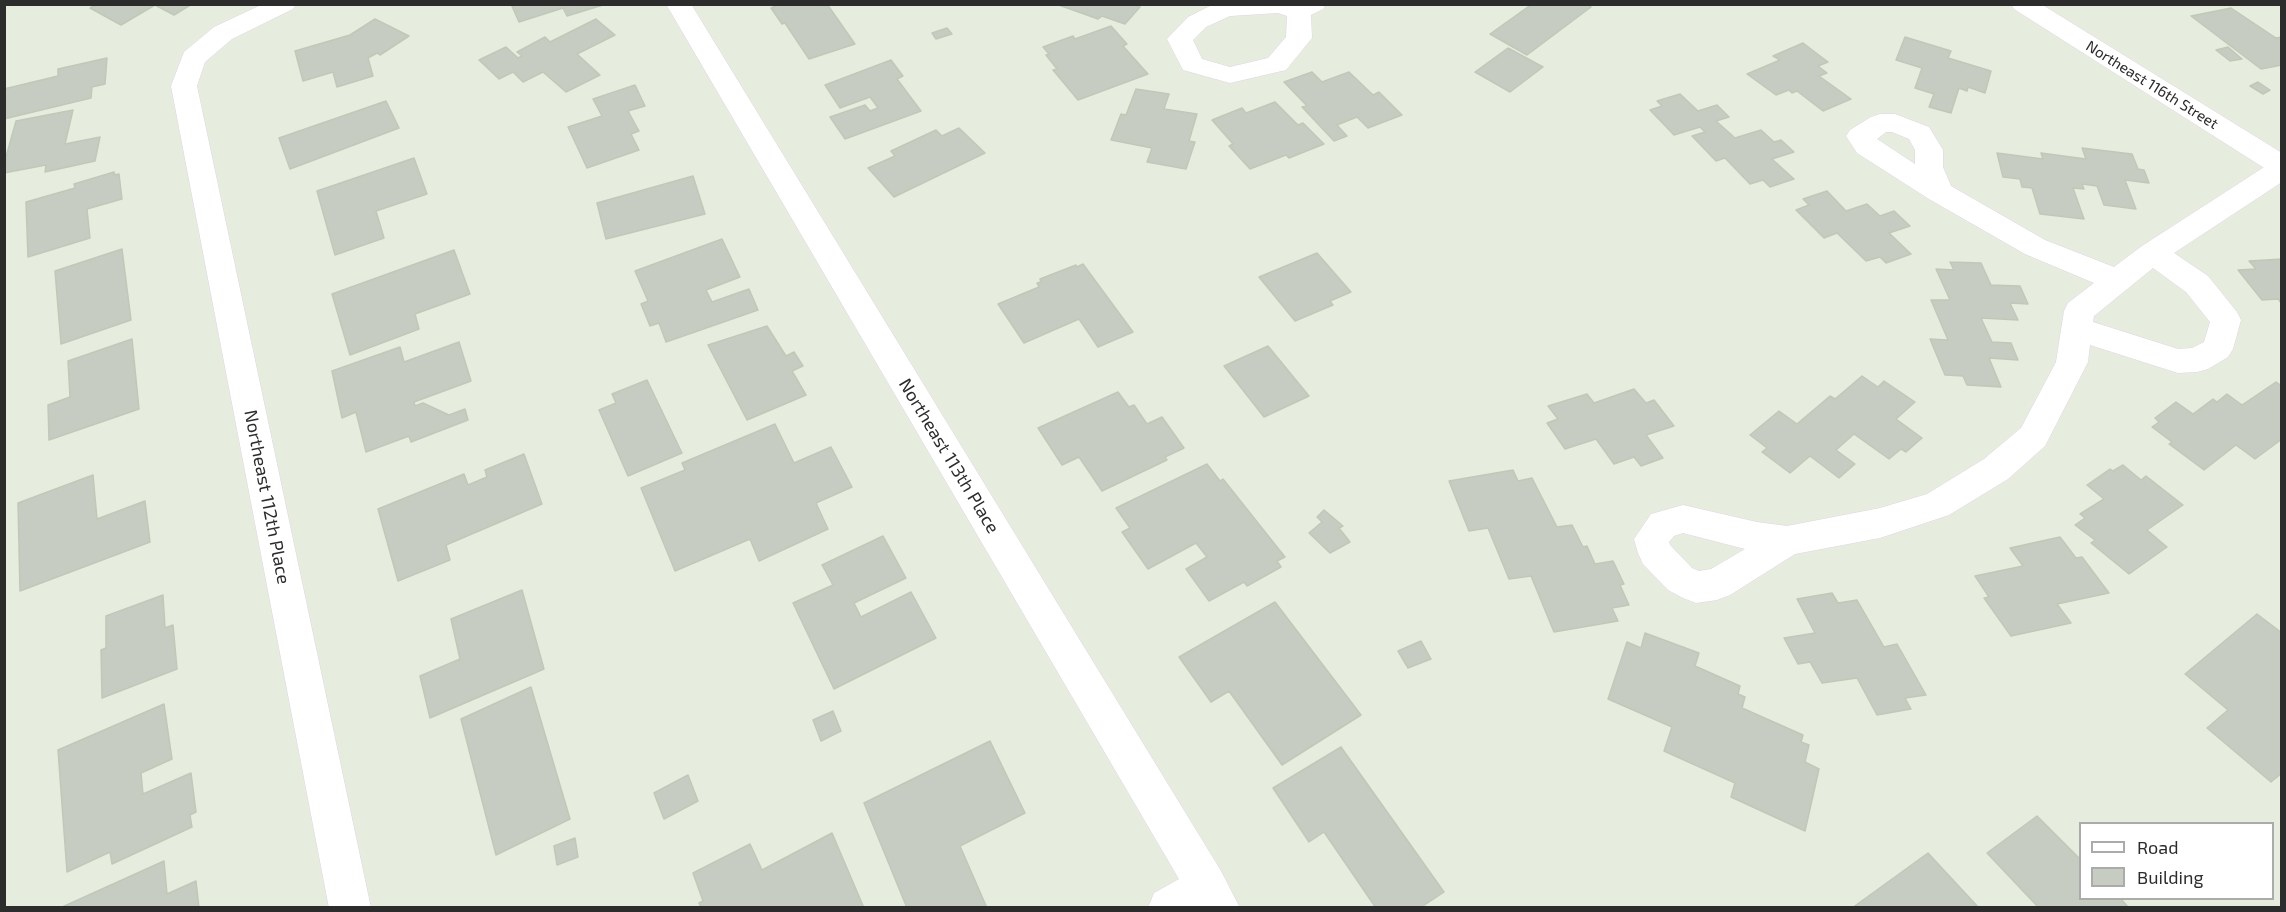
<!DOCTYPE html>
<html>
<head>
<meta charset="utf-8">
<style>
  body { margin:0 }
  #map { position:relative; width:2286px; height:912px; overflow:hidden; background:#e6edde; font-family:"Exo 2",sans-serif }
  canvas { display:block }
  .frame { position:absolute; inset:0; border:6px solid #2c2c2c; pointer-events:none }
  .legend { position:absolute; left:2079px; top:822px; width:195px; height:78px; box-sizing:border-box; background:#fff; border:2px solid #ababab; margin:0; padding:8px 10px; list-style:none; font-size:18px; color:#2c2c2c }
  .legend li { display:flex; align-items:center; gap:12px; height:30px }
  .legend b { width:30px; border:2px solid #ababab }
</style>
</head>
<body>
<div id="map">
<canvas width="2286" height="912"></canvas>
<div class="frame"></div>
<ul class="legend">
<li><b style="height:8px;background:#fff"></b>Road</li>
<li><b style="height:16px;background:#c6ccc1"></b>Building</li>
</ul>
</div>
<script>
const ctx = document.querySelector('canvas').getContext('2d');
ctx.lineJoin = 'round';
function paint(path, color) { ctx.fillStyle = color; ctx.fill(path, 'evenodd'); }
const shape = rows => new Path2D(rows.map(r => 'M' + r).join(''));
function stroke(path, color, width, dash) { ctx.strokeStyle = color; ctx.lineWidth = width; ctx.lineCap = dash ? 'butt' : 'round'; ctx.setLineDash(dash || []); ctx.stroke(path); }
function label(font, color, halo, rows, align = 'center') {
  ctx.font = font + ' "Exo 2",sans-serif'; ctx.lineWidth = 6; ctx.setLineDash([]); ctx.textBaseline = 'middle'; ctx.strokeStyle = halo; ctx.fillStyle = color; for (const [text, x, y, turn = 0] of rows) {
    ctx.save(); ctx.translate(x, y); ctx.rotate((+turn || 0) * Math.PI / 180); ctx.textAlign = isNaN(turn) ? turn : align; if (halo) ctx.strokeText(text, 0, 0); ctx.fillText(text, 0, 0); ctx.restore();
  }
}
const building = shape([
  [97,4,192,4,174,15,155,5,121,25,90,8,97,4],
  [511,4,603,4,603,5,567,16,563,8,519,22,511,4],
  [781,4,827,4,855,44,809,59,785,23,782,24,771,8,781,4],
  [1056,4,1134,4,1140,7,1125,24,1102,16,1098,19,1056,4],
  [1532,4,1586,4,1591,7,1527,55,1490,34,1532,4],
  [2231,8,2276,38,2282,37,2282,65,2261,69,2191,16,2231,8],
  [375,19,409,36,380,55,377,53,368,58,373,76,337,87,333,72,303,81,295,51,350,35,375,19],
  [596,19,615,35,577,54,600,75,566,92,543,72,523,82,513,72,499,79,479,60,506,47,518,58,522,56,517,52,545,37,550,42,596,19],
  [1111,26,1127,44,1123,46,1148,74,1078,100,1053,70,1057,69,1046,55,1049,54,1043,47,1073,36,1075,39,1111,26],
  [947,28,952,34,936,39,932,33,947,28],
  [1905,37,1951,51,1948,58,1991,71,1985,93,1968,87,1967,91,1959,88,1951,113,1929,107,1934,94,1915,88,1922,68,1896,60,1905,37],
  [1803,43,1828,62,1818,66,1827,73,1819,76,1851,99,1823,111,1797,91,1792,93,1789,90,1776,95,1747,74,1780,60,1773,56,1803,43],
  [2228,47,2242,59,2230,61,2216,50,2228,47],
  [1508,48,1543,67,1510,92,1475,72,1508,48],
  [107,58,105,84,92,87,91,98,4,119,4,89,58,76,58,69,107,58],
  [891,60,903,76,897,79,921,111,845,139,830,117,865,105,870,111,878,108,870,97,840,108,825,85,891,60],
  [1312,72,1322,82,1349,72,1373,95,1379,92,1402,115,1368,128,1357,117,1337,125,1347,136,1334,141,1302,107,1307,106,1284,82,1312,72],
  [2258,82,2270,90,2263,94,2250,86,2258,82],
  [635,85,645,106,628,111,639,131,631,134,639,150,587,168,568,127,602,116,593,99,635,85],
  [1136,89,1169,94,1164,109,1197,114,1189,141,1195,142,1186,169,1147,162,1152,148,1111,140,1121,114,1126,115,1136,89],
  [1680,94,1698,111,1717,105,1729,117,1716,121,1735,138,1761,130,1774,142,1781,140,1794,152,1772,159,1794,179,1770,187,1763,180,1750,184,1725,158,1716,161,1692,136,1705,132,1700,127,1674,135,1650,110,1662,106,1657,101,1680,94],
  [386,101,399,128,290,169,279,138,386,101],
  [1275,102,1298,125,1303,123,1324,144,1289,158,1286,155,1250,169,1229,146,1233,144,1212,120,1242,108,1246,113,1275,102],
  [73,110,65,144,100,137,95,161,45,172,46,165,4,173,4,164,16,121,73,110],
  [959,128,985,153,894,197,868,168,895,156,891,151,936,130,942,136,959,128],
  [2082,148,2132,154,2138,169,2144,170,2149,183,2125,180,2136,209,2104,205,2097,186,2082,184,2084,189,2073,188,2084,219,2040,214,2032,188,2022,187,2020,179,2003,177,1997,153,2043,159,2041,153,2086,159,2082,148],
  [414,158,427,194,376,211,384,238,335,255,317,191,414,158],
  [114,172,115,175,119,174,122,199,87,209,90,238,28,257,26,202,75,188,74,184,114,172],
  [693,176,705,214,606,239,597,203,693,176],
  [1827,191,1846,211,1867,204,1880,216,1894,211,1910,226,1889,233,1911,254,1886,263,1880,257,1866,261,1837,233,1824,238,1796,210,1809,205,1803,199,1827,191],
  [722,239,740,277,706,290,712,302,749,289,758,310,666,342,659,323,650,326,641,304,648,301,635,271,722,239],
  [122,249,131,320,61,344,55,271,122,249],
  [454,250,470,294,415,314,419,329,350,355,332,294,454,250],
  [1317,253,1351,292,1330,301,1333,305,1295,321,1259,277,1317,253],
  [2282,259,2282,304,2278,299,2262,300,2238,270,2256,269,2249,261,2282,259],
  [1950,262,1981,263,1991,285,2020,286,2028,304,2010,303,2018,320,1981,318,1992,342,2011,343,2018,360,1989,358,2001,387,1967,385,1963,376,1945,375,1930,339,1948,340,1931,300,1950,300,1936,269,1954,270,1950,262],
  [1083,264,1133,332,1098,347,1079,319,1024,343,998,304,1039,287,1037,283,1041,282,1040,279,1076,265,1077,267,1083,264],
  [767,326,786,356,794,352,803,366,792,371,806,395,747,420,708,345,767,326],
  [132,339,139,409,49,440,48,405,70,397,68,361,132,339],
  [459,342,471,381,414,402,415,406,423,403,449,415,465,409,468,420,411,442,409,436,366,452,356,412,342,418,332,371,400,347,404,362,459,342],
  [1268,346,1309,396,1264,417,1224,366,1268,346],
  [1862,376,1878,387,1884,381,1915,402,1896,419,1922,438,1906,452,1901,449,1889,459,1854,434,1836,450,1855,464,1839,478,1810,456,1790,473,1762,452,1767,448,1750,435,1779,411,1797,424,1830,396,1835,399,1862,376],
  [647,380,682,453,628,476,599,410,616,403,612,394,647,380],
  [2276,382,2282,386,2282,439,2255,459,2236,445,2204,470,2169,444,2172,442,2152,427,2159,422,2155,418,2176,402,2193,414,2213,399,2217,402,2227,394,2242,405,2276,382],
  [1634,389,1646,403,1654,400,1674,426,1646,435,1663,458,1641,466,1634,457,1614,464,1596,439,1565,449,1547,423,1558,419,1548,406,1587,394,1594,403,1634,389],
  [1118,392,1129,407,1134,405,1147,424,1162,417,1184,448,1165,457,1167,460,1102,491,1079,457,1062,465,1038,428,1118,392],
  [775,424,794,463,831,447,852,487,816,503,828,529,759,561,750,539,675,571,641,488,685,470,682,463,775,424],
  [524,454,542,504,446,545,450,560,398,581,378,509,464,474,468,485,487,477,485,470,524,454],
  [1207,464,1220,481,1223,479,1285,557,1277,561,1281,567,1247,586,1244,582,1209,601,1186,569,1207,557,1196,543,1148,569,1122,532,1130,528,1116,508,1207,464],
  [2123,465,2141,480,2146,476,2183,505,2147,530,2167,547,2129,574,2091,543,2095,540,2075,525,2085,518,2080,514,2104,499,2087,485,2110,469,2113,471,2123,465],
  [1513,470,1518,481,1532,478,1557,527,1572,525,1583,547,1587,546,1595,564,1613,561,1624,584,1620,585,1629,605,1612,608,1618,621,1554,632,1531,576,1509,579,1488,528,1469,531,1449,481,1513,470],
  [93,475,97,519,145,501,150,542,20,591,18,503,93,475],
  [1324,510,1343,526,1339,528,1350,542,1330,553,1309,533,1322,522,1317,517,1324,510],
  [883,536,906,578,854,603,861,617,911,592,936,638,834,689,793,603,833,585,822,565,883,536],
  [2060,537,2076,558,2082,557,2109,593,2057,604,2071,623,2011,636,1984,598,1989,597,1975,576,2023,566,2010,548,2060,537],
  [522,590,544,669,430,718,420,676,460,659,451,619,522,590],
  [1832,593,1838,603,1857,600,1884,647,1897,644,1926,695,1905,698,1911,709,1877,715,1857,678,1822,683,1810,662,1798,664,1784,638,1815,633,1797,599,1832,593],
  [163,595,165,628,173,625,177,669,102,698,101,650,106,648,106,616,163,595],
  [1275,602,1361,715,1282,765,1229,691,1211,702,1179,657,1275,602],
  [2257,614,2282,633,2282,773,2271,782,2207,728,2228,710,2185,674,2257,614],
  [1645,633,1699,653,1695,666,1740,686,1738,694,1745,697,1742,708,1803,735,1801,742,1809,745,1805,762,1819,769,1805,831,1731,797,1735,783,1664,751,1672,727,1608,699,1627,642,1641,648,1645,633],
  [1421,641,1431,659,1408,668,1398,651,1421,641],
  [531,687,570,819,496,855,461,719,531,687],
  [164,704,172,759,141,773,143,794,191,773,196,812,190,815,192,827,112,864,110,852,67,872,58,750,164,704],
  [833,711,841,731,821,741,813,720,833,711],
  [990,741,1025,813,960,846,987,908,907,908,864,803,990,741],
  [1341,747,1444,892,1420,908,1376,908,1324,832,1309,842,1273,788,1341,747],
  [688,775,698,801,664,819,654,793,688,775],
  [2037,816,2080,859,2080,898,2120,898,2129,908,2039,908,1987,853,2037,816],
  [832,833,864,908,701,908,699,903,703,901,693,873,750,844,762,870,832,833],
  [575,838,578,857,557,865,554,846,575,838],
  [1928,853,1979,908,1852,908,1928,853],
  [164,861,167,894,196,881,199,908,60,908,164,861]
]);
const street = shape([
  [263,4,296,4,293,9,232,39,205,62,197,86,371,908,329,908,171,86,184,52,214,27,263,4],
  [666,4,691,4,1221,871,1240,908,1148,908,1154,893,1179,879,666,4],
  [1214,4,1326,4,1323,9,1311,15,1312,38,1286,70,1230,83,1183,70,1167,39,1188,17,1214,4],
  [1278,13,1287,16,1286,37,1268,58,1230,67,1202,59,1193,40,1206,27,1230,16,1278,13],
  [1880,114,1895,114,1929,127,1943,150,1943,167,1951,186,2045,240,2114,267,2142,246,2272,162,2282,160,2282,182,2174,253,2208,276,2237,312,2241,320,2233,349,2228,357,2208,369,2197,372,2178,373,2090,345,2088,362,2045,446,2008,479,1949,515,1880,538,1795,554,1730,595,1717,600,1696,603,1683,598,1668,590,1643,564,1638,553,1634,539,1651,514,1683,505,1757,522,1787,526,1880,508,1927,494,1984,459,2021,428,2056,362,2064,311,2068,303,2094,283,2025,254,1929,199,1857,153,1846,136,1850,130,1871,117,1880,114],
  [1886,132,1892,132,1909,139,1915,150,1915,164,1877,139,1886,132],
  [2153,268,2186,292,2210,322,2204,342,2192,348,2178,349,2093,322,2094,316,2153,268],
  [1683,533,1745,549,1711,569,1699,571,1692,568,1670,545,1669,542,1674,536,1683,533]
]);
const secondary = shape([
  [2011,4,2041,4,2282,153,2282,175,2272,173,2014,9,2011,4]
]);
const farStreetnames = [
  ["Northeast 116th Street",2152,85,32]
];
const streetNames = [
  ["Northeast 113th Place",949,456,59],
  ["Northeast 112th Place",267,497,79]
];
paint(building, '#c6ccc1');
stroke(building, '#c0c9b8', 1.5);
stroke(street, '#dfd4e4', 1);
stroke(secondary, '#dfd4e4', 1);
paint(street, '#fff');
paint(secondary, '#fff');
label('15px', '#2c2c2c', '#fff', farStreetnames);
label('18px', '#2c2c2c', '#fff', streetNames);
</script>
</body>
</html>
